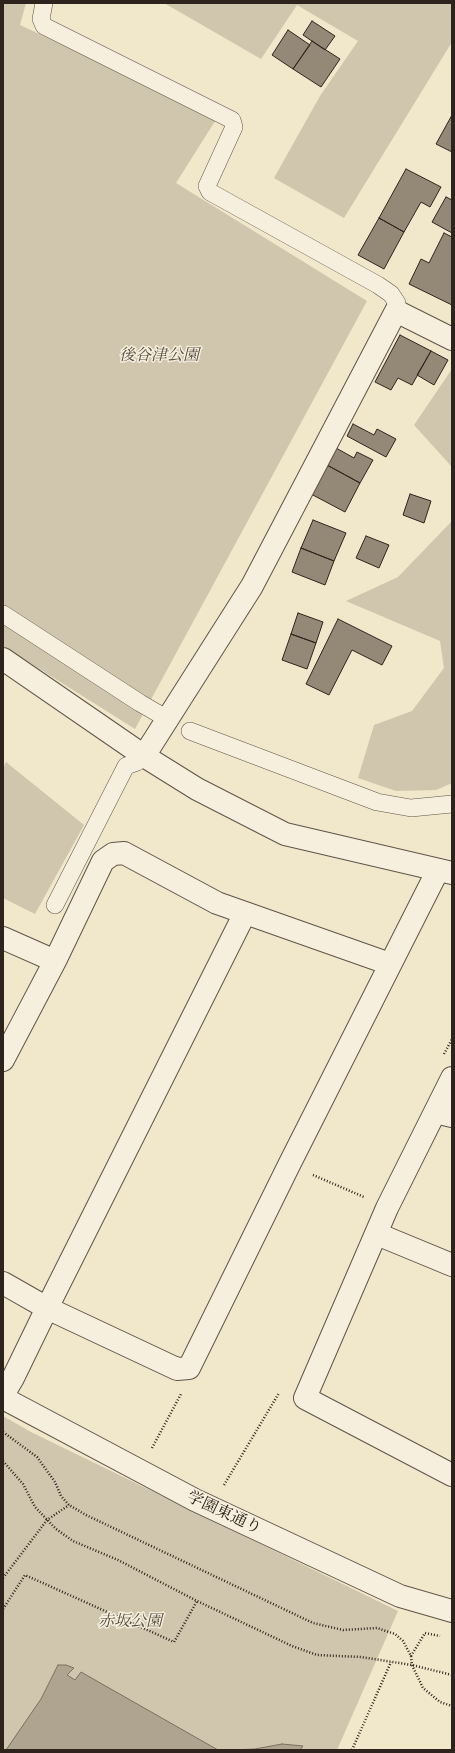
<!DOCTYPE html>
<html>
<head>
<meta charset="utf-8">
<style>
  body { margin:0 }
  #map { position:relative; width:455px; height:1753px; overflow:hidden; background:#f1e7ca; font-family:"EB Garamond",serif }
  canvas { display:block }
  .frame { position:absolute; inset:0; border:4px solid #2f231d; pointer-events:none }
</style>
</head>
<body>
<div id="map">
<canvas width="455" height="1753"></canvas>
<div class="frame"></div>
</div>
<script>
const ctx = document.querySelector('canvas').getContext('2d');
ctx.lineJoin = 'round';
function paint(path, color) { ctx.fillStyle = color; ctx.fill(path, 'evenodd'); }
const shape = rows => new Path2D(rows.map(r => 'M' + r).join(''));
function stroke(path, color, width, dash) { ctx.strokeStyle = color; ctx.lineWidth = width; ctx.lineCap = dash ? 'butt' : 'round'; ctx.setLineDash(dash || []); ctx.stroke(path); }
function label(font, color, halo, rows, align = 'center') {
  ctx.font = font + ' "EB Garamond","Noto Serif JP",serif'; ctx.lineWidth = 3; ctx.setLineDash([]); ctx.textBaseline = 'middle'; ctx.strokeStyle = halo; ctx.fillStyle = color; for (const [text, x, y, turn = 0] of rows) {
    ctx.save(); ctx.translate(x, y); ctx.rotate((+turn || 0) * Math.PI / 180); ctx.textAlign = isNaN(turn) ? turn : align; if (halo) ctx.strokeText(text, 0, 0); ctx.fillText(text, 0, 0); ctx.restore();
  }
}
const green = shape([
  [3,3,26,3,20,25,217,118,176,183,367,301,135,729,3,646],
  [164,3,452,3,452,42,344,218,274,178,320,96,358,41,297,5,261,59],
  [452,369,452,467,414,425],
  [452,521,452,783,436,790,396,791,358,778,374,725,412,711,444,668,440,641,346,601,398,577],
  [6,762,84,825,35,914,3,898,3,769],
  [3,1416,31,1432,398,1611,337,1750,3,1750]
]);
const water = shape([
  [58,1665,66,1665,74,1668,67,1675,75,1680,81,1672,218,1750,6,1750,41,1699,58,1665],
  [282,1744,303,1746,300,1750,231,1750,255,1749,282,1744]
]);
const building = shape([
  [312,21,335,36,325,50,303,35,312,21],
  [288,30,310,45,293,69,272,55,288,30],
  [312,41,340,59,321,87,293,69,312,41],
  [452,115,452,152,436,144,452,115],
  [406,169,441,187,430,207,421,202,404,232,379,218,406,169],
  [446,197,452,200,452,233,432,222,446,197],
  [379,218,404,232,384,269,358,255,379,218],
  [444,233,452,237,452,305,409,284,421,259,429,263,444,233],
  [400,335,431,351,412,385,398,378,391,390,375,382,400,335],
  [431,351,448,360,434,385,417,375,431,351],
  [353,424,374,435,377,429,396,439,386,457,347,436,353,424],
  [336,448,354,458,357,452,373,460,360,483,327,465,336,448],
  [327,465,360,483,345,512,311,494,327,465],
  [410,494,431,501,424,523,403,515,410,494],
  [313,520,346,533,334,561,301,548,313,520],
  [366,536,389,545,379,568,356,558,366,536],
  [301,548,334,561,325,585,292,572,301,548],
  [298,613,323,622,316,643,291,634,298,613],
  [338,619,392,646,382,665,352,650,329,695,306,684,338,619],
  [291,634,316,643,307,669,282,660,291,634]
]);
const path = shape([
  [444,1054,452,1039],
  [313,1175,364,1197],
  [3,1432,37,1457,55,1482,61,1496,69,1505,86,1515,313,1623,343,1630,377,1628,395,1634,403,1641,411,1656,412,1665,423,1688,440,1702,452,1706],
  [152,1448,181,1394],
  [3,1461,23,1484,35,1507,56,1529,73,1541,118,1560,197,1601,292,1646,317,1655,361,1657,412,1665,452,1675],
  [224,1485,279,1393],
  [3,1578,47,1520,69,1505],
  [3,1609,25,1575,174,1642,197,1601],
  [411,1656,425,1633,440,1636],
  [352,1750,391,1662]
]);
const service = shape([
  [44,3,41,19,44,26,232,120,234,127,207,186,210,192,378,285,391,294,397,303,396,311],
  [3,614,140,703,159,714],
  [190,731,377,802,411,808,452,804],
  [55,905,126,766,137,762,144,756]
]);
const minor = shape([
  [3,659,144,756,197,789,285,834,452,873],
  [144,756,252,586,396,311,452,339],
  [3,938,55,961],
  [3,1060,55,961,103,861,113,854,124,853,217,903,390,964],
  [452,1078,387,1208,305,1398,452,1475],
  [435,1112,452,1116],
  [377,1234,452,1265],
  [3,1283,47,1308,177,1369,189,1368,289,1165,438,870],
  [3,1395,13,1378,47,1308,245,913]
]);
const tertiary = shape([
  [3,1398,195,1500,400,1596,452,1611]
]);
const parkNames = [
  ["後谷津公園",159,356],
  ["赤坂公園",130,1622]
];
const streetNames = [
  ["学園東通り",224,1513,25]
];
paint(green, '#d0c6ad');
paint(water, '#afa48f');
stroke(water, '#7c7061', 1);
paint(building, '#948977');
stroke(building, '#2f231d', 1);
stroke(service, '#605448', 18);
stroke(minor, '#605448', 24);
stroke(tertiary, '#605448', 24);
stroke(path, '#2f231d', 2.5, [1, 2]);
stroke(service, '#f6efdd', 17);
stroke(minor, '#f6efdd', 22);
stroke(tertiary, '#f6efdd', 22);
label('italic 16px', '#574c41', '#f6efdd', parkNames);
label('16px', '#2f231d', '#f6efdd', streetNames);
</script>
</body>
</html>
